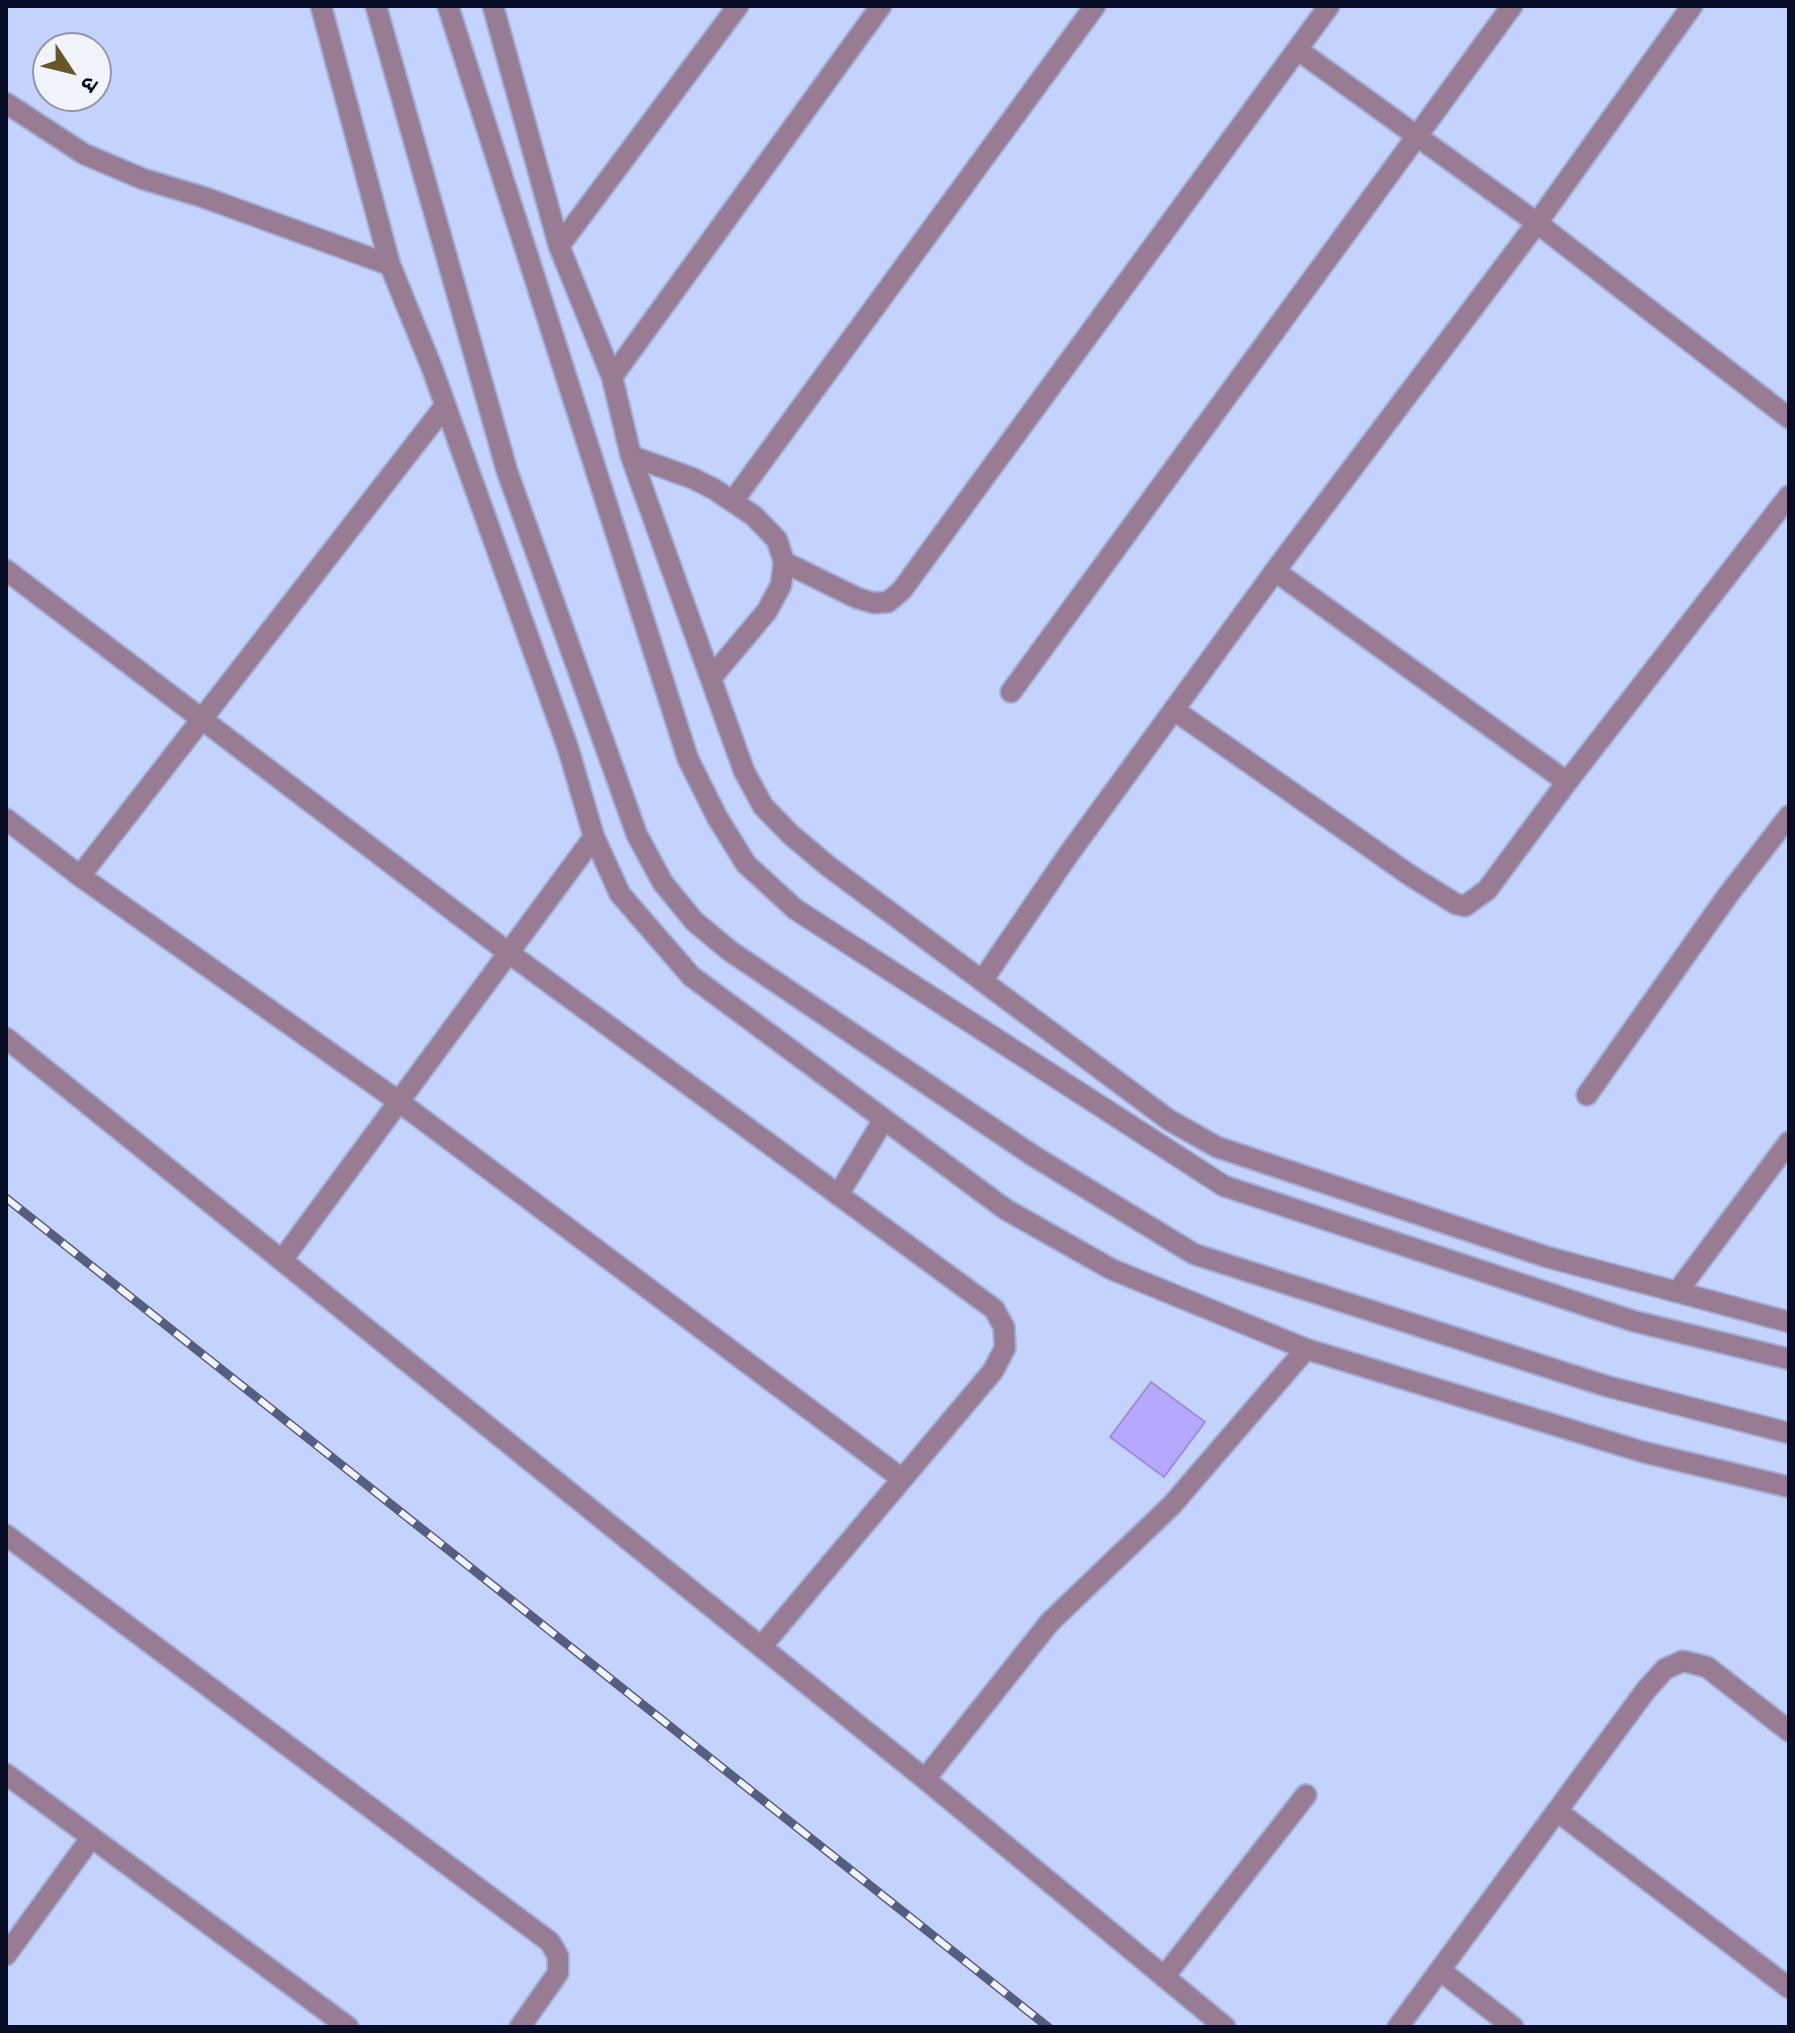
<!DOCTYPE html>
<html>
<head>
<meta charset="utf-8">
<style>
  body { margin:0 }
  #map { position:relative; width:1795px; height:2033px; overflow:hidden; background:#c4d2fe; font-family:Manrope,"Noto Sans Devanagari",sans-serif }
  canvas { display:block }
  .frame { position:absolute; inset:0; border:8px solid #080d26; pointer-events:none }
  .north { position:absolute; left:32px; top:32px; width:80px; height:80px; box-sizing:border-box; background:#f2f4fc; border:2px solid #9498a6; border-radius:50%; rotate:125deg; font-size:22px; font-weight:700; line-height:32px; text-align:center; color:#080d26 }
  .north::after { content:''; display:block; margin:auto; width:28px; height:36px; background:#685725; clip-path:polygon(50% 0,100% 100%,50% 72%,0 100%) }
</style>
</head>
<body>
<div id="map">
<canvas width="1795" height="2033"></canvas>
<div class="frame"></div>
<div class="north">उ</div>
</div>
<script>
const ctx = document.querySelector('canvas').getContext('2d');
ctx.lineJoin = 'round';
function paint(path, color) { ctx.fillStyle = color; ctx.fill(path, 'evenodd'); }
const shape = rows => new Path2D(rows.map(r => 'M' + r).join(''));
function stroke(path, color, width, dash) { ctx.strokeStyle = color; ctx.lineWidth = width; ctx.lineCap = dash ? 'butt' : 'round'; ctx.setLineDash(dash || []); ctx.stroke(path); }
const building = shape([
  [1151,1382,1205,1422,1164,1477,1110,1437,1151,1382]
]);
const minor = shape([
  [321,6,390,265,432,368,568,748,594,837,620,894,691,976,1005,1209,1111,1269,1306,1349,1643,1452,1789,1487],
  [376,6,507,471,637,835,663,883,694,921,730,951,1032,1155,1194,1254,1606,1386,1789,1433],
  [448,6,688,759,717,817,746,864,795,909,1224,1186,1633,1321,1789,1359],
  [493,6,559,246,612,377,631,456,744,771,763,806,790,834,828,866,1169,1120,1217,1147,1547,1257,1789,1322],
  [1298,50,1537,223,1789,418],
  [6,103,84,154,143,179,203,197,390,265],
  [559,246,738,6],
  [612,377,881,6],
  [631,456,692,478,714,489,754,516,777,540,784,562,781,585,767,611,711,678],
  [733,501,1095,6],
  [784,562,857,598,874,603,888,602,902,590,1329,6],
  [6,570,509,953,994,1309,1004,1327,1005,1348,993,1371,761,1647],
  [1275,571,1567,782],
  [1011,692,1512,6],
  [1174,710,1411,876,1456,904,1465,906,1487,890,1567,782,1789,496],
  [6,819,80,876,398,1101,901,1478],
  [80,876,445,406],
  [982,981,1068,855,1275,571,1537,223,1692,6],
  [6,1038,925,1779,1225,2027],
  [1587,1095,1728,895,1789,816],
  [838,1195,883,1121],
  [282,1260,594,837],
  [1677,1292,1789,1142],
  [6,1535,550,1942,558,1956,558,1973,520,2027],
  [6,1774,348,2027],
  [925,1779,1050,1622,1172,1505,1306,1349],
  [1557,1811,1789,1988],
  [6,1955,91,1838],
  [1441,1971,1513,2027],
  [1164,1977,1306,1795],
  [1398,2027,1646,1690,1665,1669,1683,1661,1707,1667,1789,1731]
]);
const rail = shape([
  [6,1198,1048,2027]
]);
paint(building, '#b6a7ff');
stroke(building, '#9a8ed6', 2);
stroke(minor, '#a2afd7', 24);
stroke(minor, '#977c93', 20);
stroke(rail, '#555e7f', 9);
stroke(rail, '#f2f4fc', 6, [18]);
</script>
</body>
</html>
